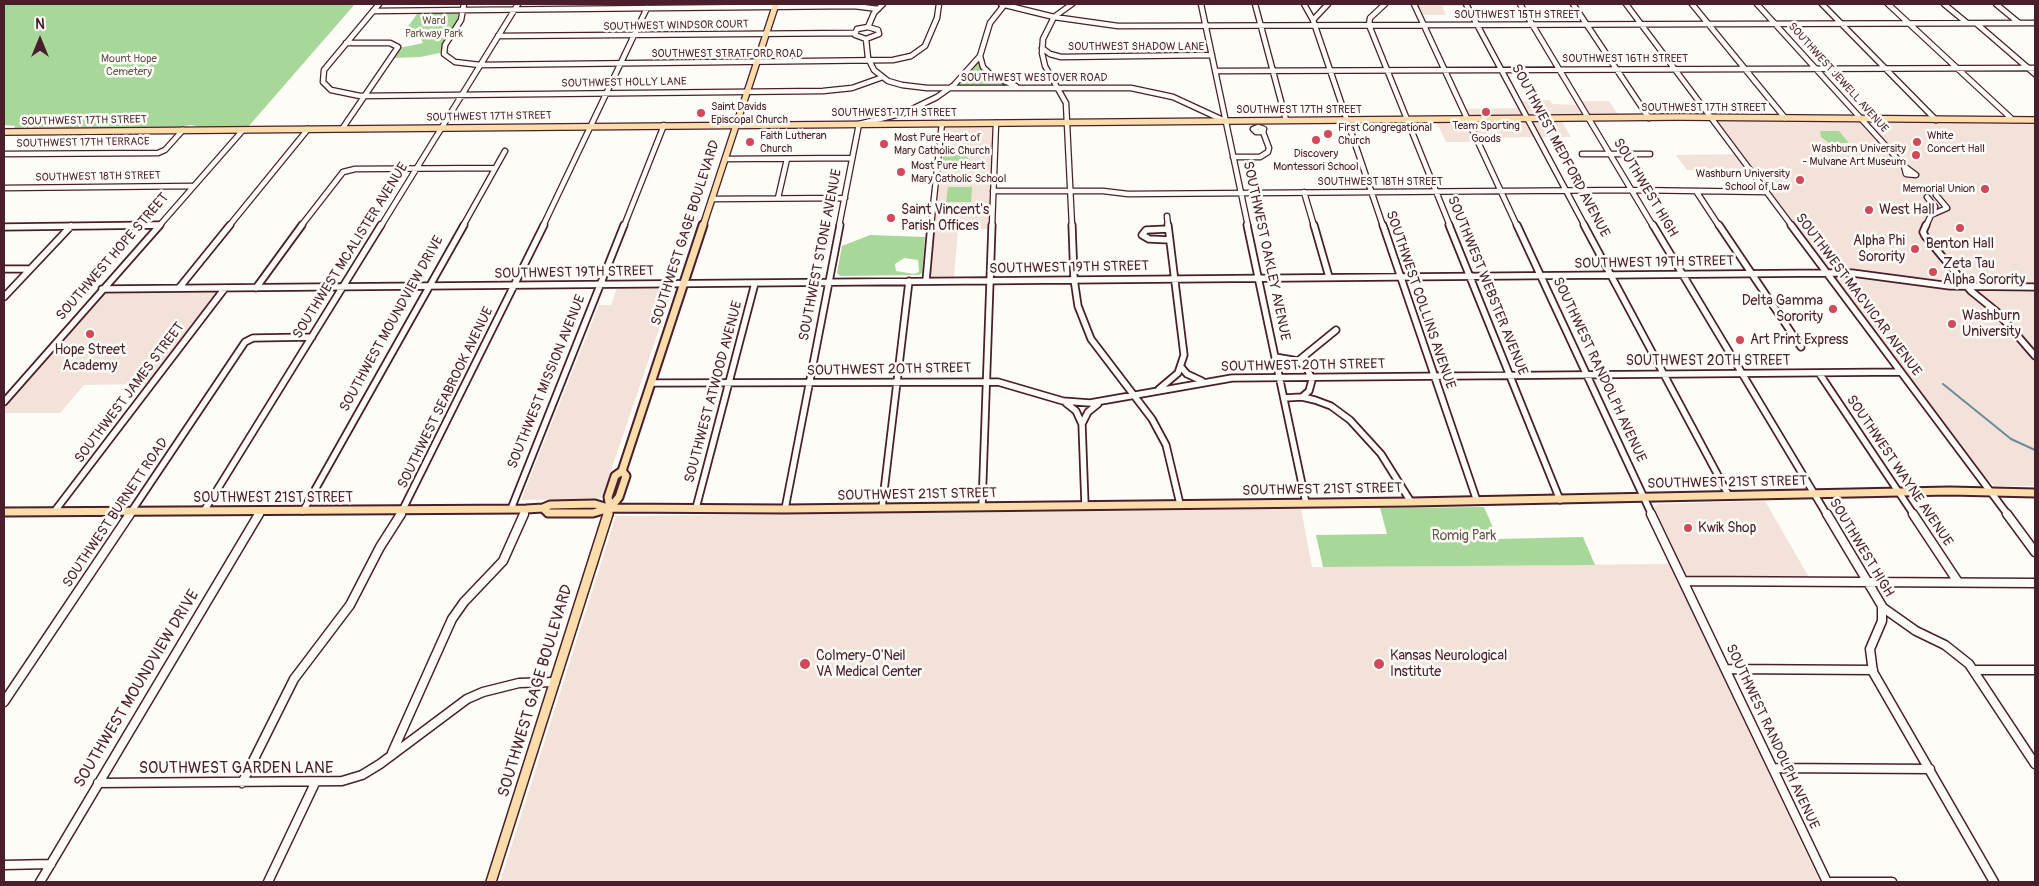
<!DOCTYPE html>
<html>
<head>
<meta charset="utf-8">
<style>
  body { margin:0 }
  #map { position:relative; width:2039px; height:886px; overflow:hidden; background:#fdfcf7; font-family:Pangolin,sans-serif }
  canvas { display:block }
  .frame { position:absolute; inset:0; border:5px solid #4a1f2b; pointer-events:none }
  .north { position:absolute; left:15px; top:15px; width:50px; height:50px; -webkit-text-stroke:4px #fdfcf7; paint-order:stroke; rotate:0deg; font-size:14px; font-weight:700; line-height:20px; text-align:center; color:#4a1f2b }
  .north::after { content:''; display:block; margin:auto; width:18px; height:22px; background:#4a1f2b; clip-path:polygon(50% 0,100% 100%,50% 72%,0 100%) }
</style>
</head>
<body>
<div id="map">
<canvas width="2039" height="886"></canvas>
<div class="frame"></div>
<div class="north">N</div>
</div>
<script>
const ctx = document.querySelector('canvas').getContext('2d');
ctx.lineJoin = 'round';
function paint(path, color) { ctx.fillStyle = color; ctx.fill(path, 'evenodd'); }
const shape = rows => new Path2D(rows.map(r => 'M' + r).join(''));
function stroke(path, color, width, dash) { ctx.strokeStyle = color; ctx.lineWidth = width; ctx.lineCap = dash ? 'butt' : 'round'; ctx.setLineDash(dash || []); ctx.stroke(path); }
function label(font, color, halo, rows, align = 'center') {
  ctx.font = font + ' Pangolin,sans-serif'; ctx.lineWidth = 5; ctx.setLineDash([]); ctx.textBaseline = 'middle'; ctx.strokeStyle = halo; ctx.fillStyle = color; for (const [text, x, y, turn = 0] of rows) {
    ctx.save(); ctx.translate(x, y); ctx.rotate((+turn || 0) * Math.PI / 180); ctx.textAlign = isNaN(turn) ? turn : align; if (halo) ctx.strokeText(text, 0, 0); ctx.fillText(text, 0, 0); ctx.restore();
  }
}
const built = shape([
  [1416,4,1464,4,1465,6,1442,6,1446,15,1421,15],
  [1550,100,1552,104,1578,105,1584,115,1530,116,1520,101],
  [1580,101,1609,101,1619,116,1590,116],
  [1520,108,1524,116,1469,116,1465,109],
  [1526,120,1536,137,1479,138,1471,122],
  [1532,120,1561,120,1571,137,1541,137],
  [1716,120,2035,121,2035,486,1995,486,1983,477,1753,171,1687,170,1676,155,1741,154],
  [1436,121,1465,121,1476,142,1446,142],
  [937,125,993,125,989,229,958,229,954,278,923,279],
  [618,285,674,285,602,497,597,499,521,500,599,305,611,305],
  [219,291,148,384,84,385,60,413,4,413,4,404,103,292],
  [1765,501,1810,579,1686,576,1654,507,1658,504],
  [1297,509,1301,509,1312,567,1670,564,1820,882,500,882,616,516]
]);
const green = shape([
  [4,4,355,4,248,127,201,127,191,125,181,127,17,129,14,129,15,126,4,125],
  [419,11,459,11,457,23,440,53,420,57,393,58,399,48,423,43,419,35,405,31],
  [976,64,980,64,983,70,994,79,1009,86,956,86],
  [1820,131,1839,131,1849,143,1829,143,1821,137],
  [943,152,968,153,967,166,943,168],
  [948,187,972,187,971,202,946,202],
  [870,235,925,237,922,273,919,275,840,276,837,273,842,246],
  [904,258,918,260,919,272,914,274,896,271,895,264],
  [1484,507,1498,539,1583,537,1595,565,1323,567,1316,535,1387,534,1380,508]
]);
const stream = shape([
  [1943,384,2011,439,2035,450]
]);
const minorFar2 = shape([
  [379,4,324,70,323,82,331,90,360,96,823,91,852,88,883,77],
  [464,4,461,20,445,45,444,54,455,62,480,65,893,60,911,56,925,46,937,18,939,4],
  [1001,4,1054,17,1118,26,2035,23],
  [1201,4,1248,226],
  [1255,4,1286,120],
  [1304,4,1313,20,1383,226],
  [1385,4,1370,18,1369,25,1450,226],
  [1414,4,1517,226],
  [1466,4,1585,226],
  [1520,4,1653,226],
  [1573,4,1649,118],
  [1626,4,1792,226],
  [1692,4,1785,118],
  [1757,4,1904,166],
  [1822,4,1936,120],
  [1888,4,2013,120],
  [1944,4,1967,23],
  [1996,4,2019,23],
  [373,11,854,6,878,9],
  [1313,20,1328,4],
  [1977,24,2035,74],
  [868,27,878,30,879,34,866,39,855,35,857,29,868,27],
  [868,27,874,13,883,4],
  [498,36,854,33],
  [866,39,868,58,874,70,888,81,902,85,927,88,1131,88,1173,97,1225,121],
  [1042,48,1050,54,1061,57,1212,55],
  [980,56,983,67,992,76,1016,86],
  [1215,71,2035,68],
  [1258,127,1264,129,1263,132,1256,132,1253,129,1258,127],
  [342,129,398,47,390,43,346,43],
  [4,154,158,153,165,150,183,130],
  [1582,154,1650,154],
  [1233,157,1260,157,1268,152,1269,148,1263,132],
  [725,159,852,158],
  [1904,166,1916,175,1906,174,1904,166],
  [4,188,192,186],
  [993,191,1103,191,1128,194,1632,190,1766,192],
  [1696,191,1719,226],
  [1304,192,1314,226],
  [1927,197,1935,207,1933,212],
  [778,198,787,159],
  [712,199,845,198],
  [1167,216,1168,226],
  [89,226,158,225],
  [159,226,243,130],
  [229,226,308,129],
  [301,226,343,172,355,169,495,168],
  [381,226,518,4],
  [463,226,505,151],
  [543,226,647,8],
  [624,226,664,125],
  [839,226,859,124,904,113,937,97,954,85,980,56,990,23,1005,4],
  [931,226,942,123],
  [992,226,996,123],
  [1072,226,1066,103,1045,66,1042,53,1043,39,1054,17,1072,4],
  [1926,226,1931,215,1947,208,1936,195]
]);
const minorFar1 = shape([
  [1072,225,1074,279,1078,306,1091,339,1152,419,1166,445,1180,504],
  [1247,225,1306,503],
  [1314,225,1329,277],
  [1383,225,1477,501],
  [1449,225,1560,500],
  [1517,225,1652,515],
  [1584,225,1729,496],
  [1653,225,1827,515],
  [1719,225,1801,347],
  [1791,225,2008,515],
  [1926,225,1923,232,1925,236,1971,291,1997,312,2035,356],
  [4,227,158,225],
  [1168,229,1146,230,1142,235,1149,239,1170,240],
  [4,269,30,269],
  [926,281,931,225],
  [179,288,230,225],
  [256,288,302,225],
  [102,289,1827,273,1852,273,1950,286,2035,287],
  [4,297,71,226],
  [1275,357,1298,361,1336,330],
  [1298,361,1307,368,1312,380,1309,391,1302,397],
  [1181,367,1187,374,1202,381],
  [1819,373,1914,515],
  [652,383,998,382,1063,401,1090,403,1232,378,1901,372],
  [1159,389,1178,373,1184,355,1168,225],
  [1284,398,1302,397,1315,400,1331,406,1350,420,1381,454,1411,502],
  [4,402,160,225],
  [1066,403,1076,411,1082,424],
  [1085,505,1082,424,1088,412,1098,404],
  [982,506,992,225],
  [696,508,755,283],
  [882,508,909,281],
  [511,509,624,225],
  [785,509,840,225],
  [204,511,381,225],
  [303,511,464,225],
  [54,512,225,288],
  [129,515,245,342,253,338,312,337],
  [259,515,261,511],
  [400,515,544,225],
  [523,515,526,509]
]);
const minor = shape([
  [1651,514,1827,882],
  [1827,514,1882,606,1882,621,1870,649,1873,672,1994,882],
  [1913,514,1958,582],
  [2007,514,2035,552],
  [1685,581,2035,583],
  [1882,607,1916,631,1945,645,1969,664,2035,764],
  [1726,669,1873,670],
  [1974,670,2035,670],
  [4,702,130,514],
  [392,753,452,619,464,602,503,561,524,514],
  [1773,768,1930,769],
  [98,783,342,781,362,775,380,764,467,699,483,692,519,683,555,682],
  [242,783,294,679,350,605,380,547,401,514],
  [4,865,51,864],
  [40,882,259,514],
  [268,882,315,783],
  [1827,882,1892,882]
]);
const majorFar2 = shape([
  [4,132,1679,117,2035,120],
  [703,226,776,4]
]);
const majorFar1 = shape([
  [543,508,548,513,593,513,610,508,785,509,1411,502,1950,491,2035,493],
  [610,508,608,497,615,476,622,471,703,225],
  [4,512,526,509,543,508,550,505,595,504,608,508],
  [608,515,610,508,619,497,626,476,622,471]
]);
const major = shape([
  [491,882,608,514]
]);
const markers = [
  [1486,112,5,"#d1495b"],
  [701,113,5,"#d1495b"],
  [1328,134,5,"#d1495b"],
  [1316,140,5,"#d1495b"],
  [750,142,5,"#d1495b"],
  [1917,142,5,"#d1495b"],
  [884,144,5,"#d1495b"],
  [1916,155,5,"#d1495b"],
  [901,172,5,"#d1495b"],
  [1800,180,5,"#d1495b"],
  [1985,189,5,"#d1495b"],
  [1869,210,5,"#d1495b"],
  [891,218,5,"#d1495b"],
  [1960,228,5,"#d1495b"],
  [1915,249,5,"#d1495b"],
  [1933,272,5,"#d1495b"],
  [1833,309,5,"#d1495b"],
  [1952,324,5,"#d1495b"],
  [90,334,5,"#d1495b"],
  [1740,340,5,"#d1495b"],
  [1688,528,5,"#d1495b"],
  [805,664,6,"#d1495b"],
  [1379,664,6,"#d1495b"]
];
const farStreetnames = [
  ["SOUTHWEST 15TH STREET",1517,15],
  ["SOUTHWEST WINDSOR COURT",676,26,-1],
  ["SOUTHWEST SHADOW LANE",1136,47],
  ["SOUTHWEST STRATFORD ROAD",727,54],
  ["SOUTHWEST 16TH STREET",1625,59],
  ["SOUTHWEST WESTOVER ROAD",1034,78],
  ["SOUTHWEST JEWELL AVENUE",1838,78,48],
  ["SOUTHWEST HOLLY LANE",624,83,-1],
  ["SOUTHWEST 17TH STREET",1704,108],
  ["SOUTHWEST 17TH STREET",1299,110],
  ["SOUTHWEST 17TH STREET",894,113],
  ["SOUTHWEST 17TH STREET",489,117,-1],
  ["SOUTHWEST 17TH STREET",84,121,-1],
  ["SOUTHWEST 17TH TERRACE",83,143,-1],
  ["SOUTHWEST 18TH STREET",98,177,-1],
  ["SOUTHWEST 18TH STREET",1380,182]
];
const farParknames = [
  ["Ward",434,21],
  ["Parkway Park",434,34],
  ["Mount Hope",129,59],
  ["Cemetery",129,72]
];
const farPoinames = [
  ["Saint Davids",711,107],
  ["Episcopal Church",711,120],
  ["Team Sporting",1486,126,"center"],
  ["Goods",1486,139,"center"],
  ["First Congregational",1338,128],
  ["Church",1338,141],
  ["Faith Lutheran",760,136],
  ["Church",760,149],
  ["White",1927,136],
  ["Concert Hall",1927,149],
  ["Most Pure Heart of",894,138],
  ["Mary Catholic Church",894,151],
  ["Washburn University",1906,149,"right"],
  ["- Mulvane Art Museum",1906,162,"right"],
  ["Discovery",1316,154,"center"],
  ["Montessori School",1316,167,"center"],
  ["Most Pure Heart",911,166],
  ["Mary Catholic School",911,179],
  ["Washburn University",1790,174,"right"],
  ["School of Law",1790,187,"right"],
  ["Memorial Union",1975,189,"right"]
];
const streetNames = [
  ["SOUTHWEST MEDFORD AVENUE",1560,151,62],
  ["SOUTHWEST HIGH",1645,188,59],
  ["SOUTHWEST GAGE BOULEVARD",686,233,-72],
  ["SOUTHWEST MCALISTER AVENUE",351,251,-58],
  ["SOUTHWEST OAKLEY AVENUE",1266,251,78],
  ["SOUTHWEST STONE AVENUE",821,255,-79],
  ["SOUTHWEST HOPE STREET",113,257,-49],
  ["SOUTHWEST 19TH STREET",1654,263,-1],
  ["SOUTHWEST 19TH STREET",1069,268,-1],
  ["SOUTHWEST 19TH STREET",574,273,-1],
  ["SOUTHWEST WEBSTER AVENUE",1487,286,68],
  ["SOUTHWEST MACVICAR AVENUE",1858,295,53],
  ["SOUTHWEST COLLINS AVENUE",1420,300,71],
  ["SOUTHWEST MOUNDVIEW DRIVE",392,324,-61],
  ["SOUTHWEST 20TH STREET",1708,361],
  ["SOUTHWEST 20TH STREET",1303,366,-1],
  ["SOUTHWEST 20TH STREET",889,370,-1],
  ["SOUTHWEST RANDOLPH AVENUE",1599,370,65],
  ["SOUTHWEST MISSION AVENUE",547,382,-68],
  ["SOUTHWEST ATWOOD AVENUE",714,392,-75],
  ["SOUTHWEST JAMES STREET",130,393,-53],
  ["SOUTHWEST SEABROOK AVENUE",446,398,-64],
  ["SOUTHWEST WAYNE AVENUE",1899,471,56],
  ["SOUTHWEST 21ST STREET",1727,483,-1],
  ["SOUTHWEST 21ST STREET",1322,490,-1],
  ["SOUTHWEST 21ST STREET",917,495,-1],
  ["SOUTHWEST 21ST STREET",273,498],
  ["SOUTHWEST BURNETT ROAD",116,513,-56],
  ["SOUTHWEST HIGH",1861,548,59],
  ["SOUTHWEST RANDOLPH AVENUE",1772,737,65]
];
const poiNames = [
  ["Saint Vincent's",901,210],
  ["Parish Offices",901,226],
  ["West Hall",1879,210],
  ["Alpha Phi",1905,241,"right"],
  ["Sorority",1905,257,"right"],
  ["Benton Hall",1960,244,"center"],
  ["Zeta Tau",1943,264],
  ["Alpha Sorority",1943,280],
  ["Delta Gamma",1823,301,"right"],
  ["Sorority",1823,317,"right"],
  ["Washburn",1962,316],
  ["University",1962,332],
  ["Art Print Express",1750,340],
  ["Hope Street",90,350,"center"],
  ["Academy",90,366,"center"],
  ["Kwik Shop",1698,528],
  ["Colmery-O'Neil",816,656],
  ["VA Medical Center",816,672],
  ["Kansas Neurological",1390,656],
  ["Institute",1390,672]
];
const parkNames = [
  ["Romig Park",1464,536]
];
const nearStreetnames = [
  ["SOUTHWEST MOUNDVIEW DRIVE",137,689,-59],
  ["SOUTHWEST GAGE BOULEVARD",536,691,-73],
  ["SOUTHWEST GARDEN LANE",236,769]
];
paint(built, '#f3e2d9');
paint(green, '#a8d899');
stroke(stream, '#6d8a99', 2);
stroke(minorFar2, '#4a1f2b', 7);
stroke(minorFar1, '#4a1f2b', 9);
stroke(minor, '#4a1f2b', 11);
stroke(majorFar2, '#4a1f2b', 8);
stroke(majorFar1, '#4a1f2b', 11);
stroke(major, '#4a1f2b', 12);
stroke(minorFar2, '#fdfcf7', 4.5);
stroke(minorFar1, '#fdfcf7', 5.5);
stroke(minor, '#fdfcf7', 8);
stroke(majorFar2, '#fbddab', 5.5);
stroke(majorFar1, '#fbddab', 7);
stroke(major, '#fbddab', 9);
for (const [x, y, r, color] of markers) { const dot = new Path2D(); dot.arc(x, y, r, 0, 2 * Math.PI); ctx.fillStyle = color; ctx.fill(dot); stroke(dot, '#fdfcf7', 2); }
label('11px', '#4a1f2b', '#fdfcf7', farStreetnames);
label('11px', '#66564c', '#fdfcf7', farParknames);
label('11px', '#4a1f2b', '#fdfcf7', farPoinames, 'left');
label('14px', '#4a1f2b', '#fdfcf7', streetNames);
label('14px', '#4a1f2b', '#fdfcf7', poiNames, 'left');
label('14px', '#66564c', '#fdfcf7', parkNames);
label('16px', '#4a1f2b', '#fdfcf7', nearStreetnames);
</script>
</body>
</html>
